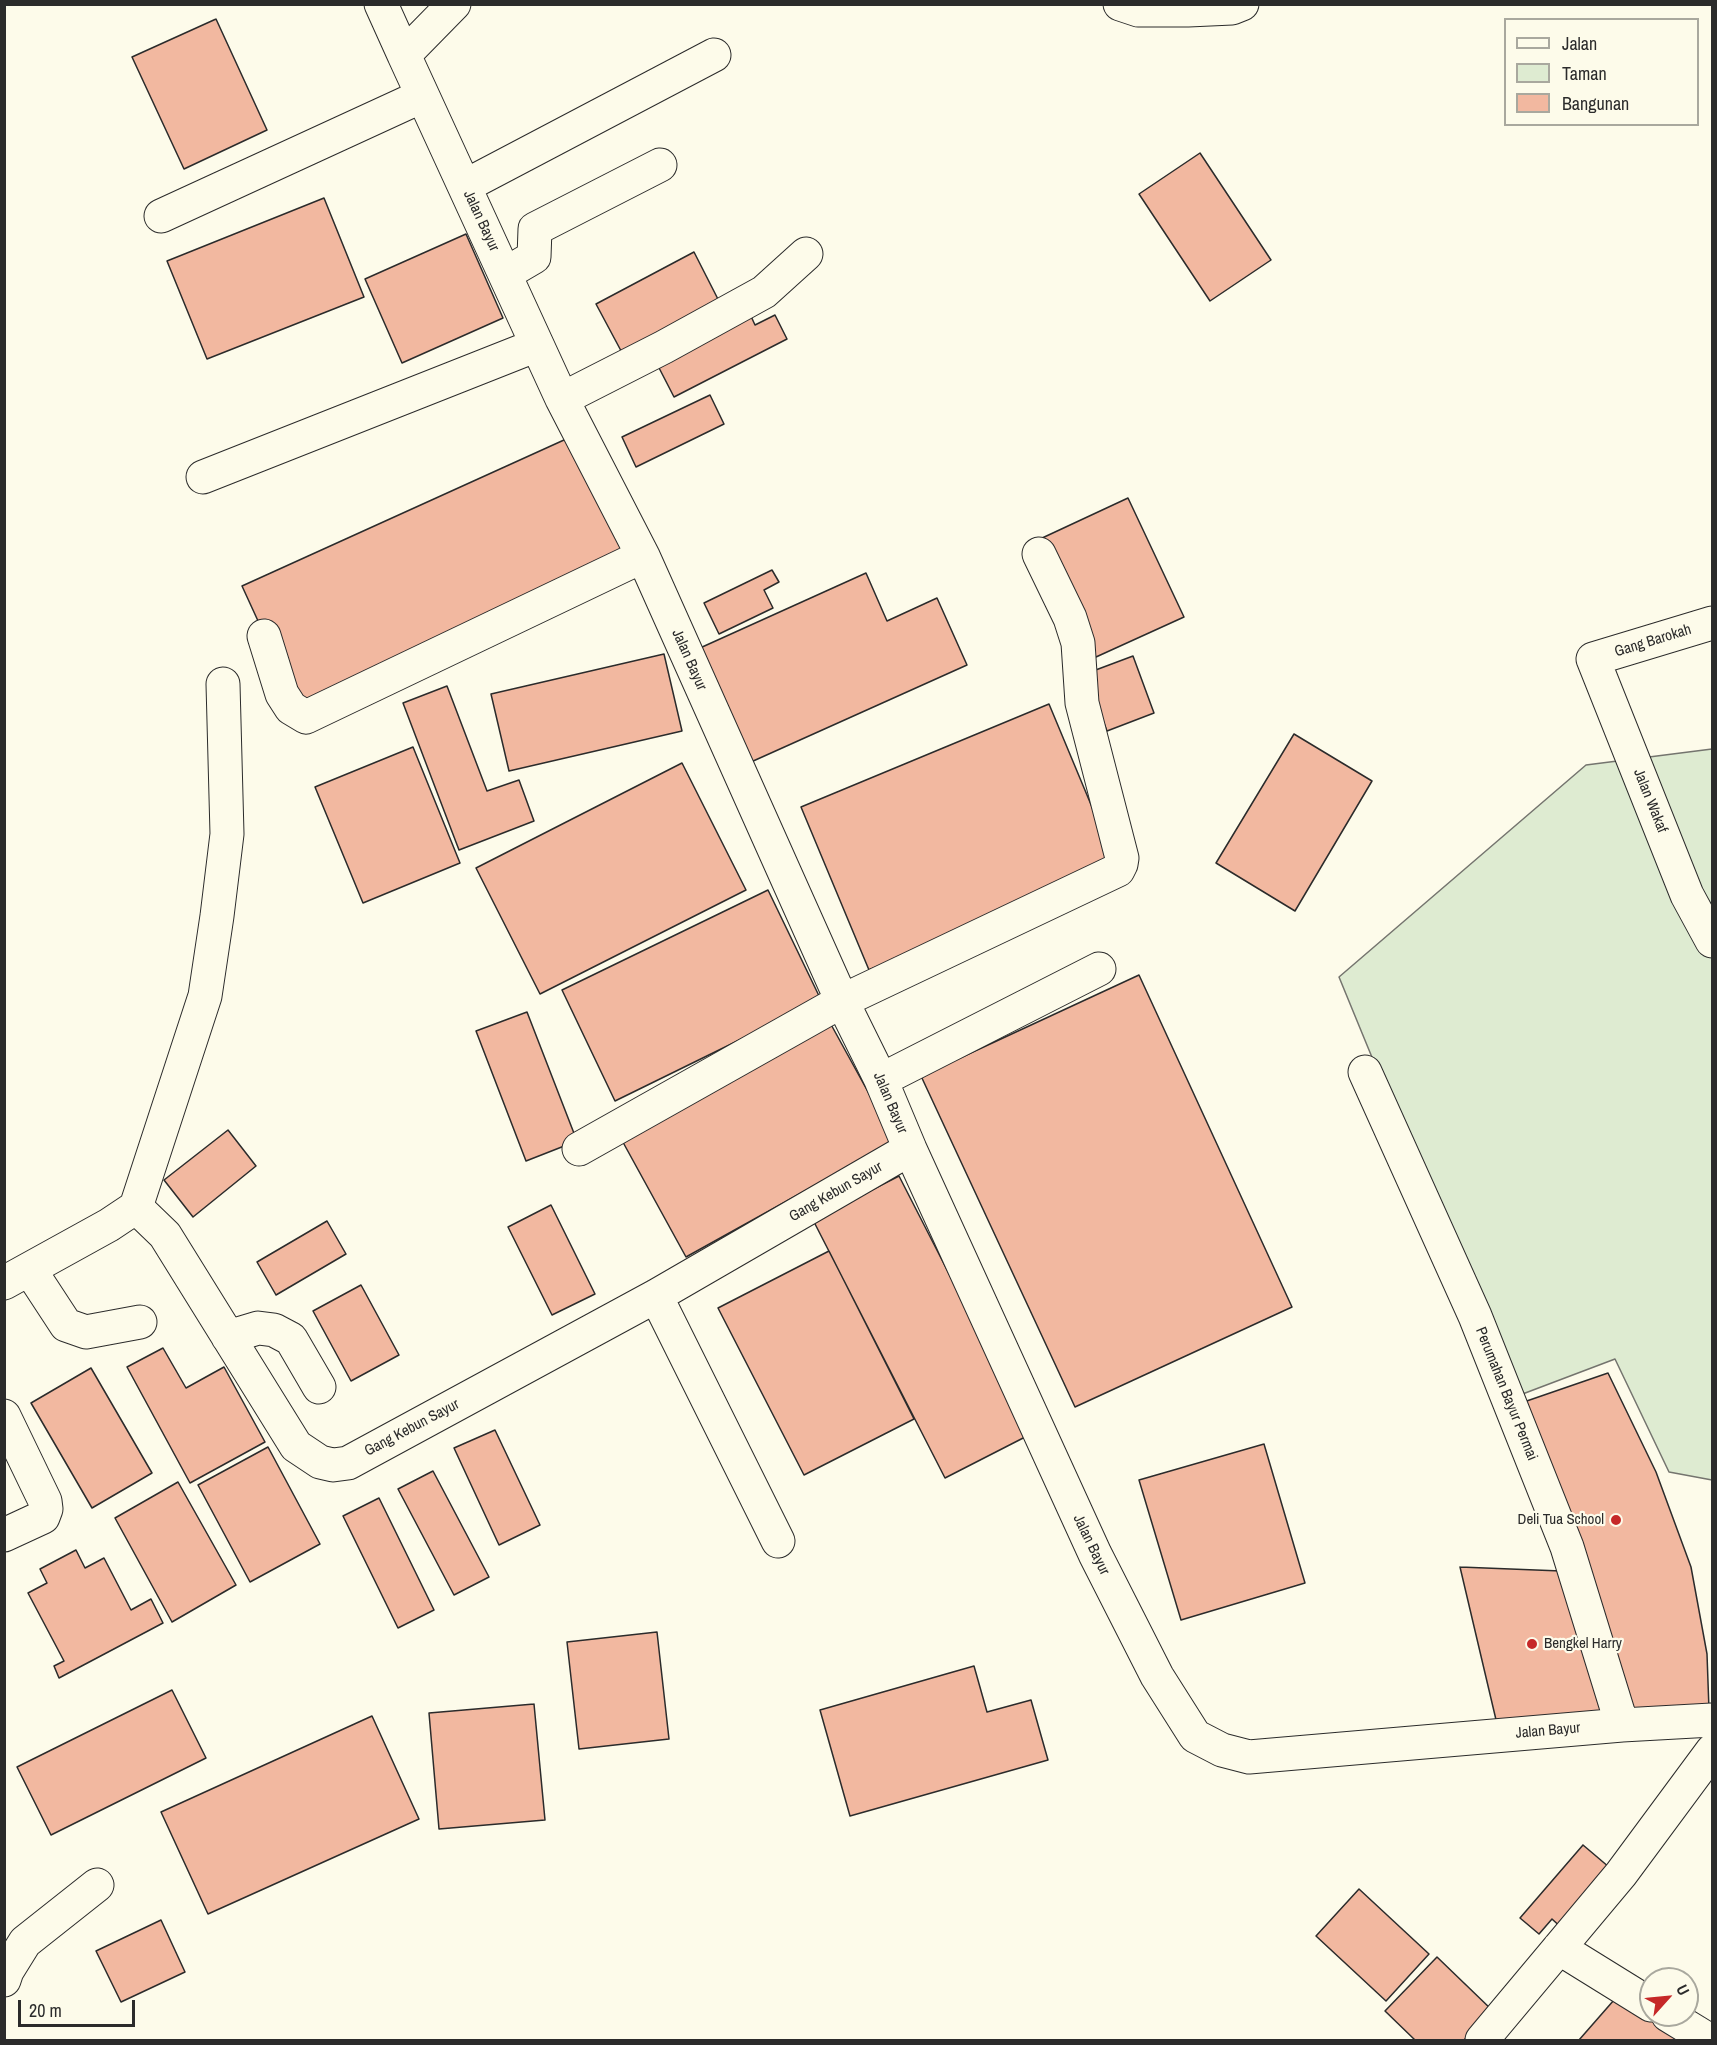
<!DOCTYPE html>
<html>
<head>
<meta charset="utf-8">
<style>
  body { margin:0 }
  #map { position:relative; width:1717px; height:2045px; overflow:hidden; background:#fdfbea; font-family:"Archivo Narrow",sans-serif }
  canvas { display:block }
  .frame { position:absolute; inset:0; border:6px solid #2b2b2b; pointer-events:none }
  .legend { position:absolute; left:1504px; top:18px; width:195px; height:108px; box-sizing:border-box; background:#fdfbea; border:2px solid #a9a89e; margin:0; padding:8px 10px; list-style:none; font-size:18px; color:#2b2b2b }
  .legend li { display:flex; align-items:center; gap:12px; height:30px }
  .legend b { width:30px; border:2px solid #a9a89e }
  .north { position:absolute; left:1639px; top:1967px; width:60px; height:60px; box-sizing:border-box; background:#fdfbea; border:2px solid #a9a89e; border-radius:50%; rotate:63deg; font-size:16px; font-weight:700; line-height:24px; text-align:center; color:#2b2b2b }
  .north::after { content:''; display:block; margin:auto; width:21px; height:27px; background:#c62828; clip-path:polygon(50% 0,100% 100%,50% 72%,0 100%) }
  .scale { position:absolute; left:18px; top:2000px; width:117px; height:27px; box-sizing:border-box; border:3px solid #2b2b2b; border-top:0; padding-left:8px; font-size:18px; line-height:21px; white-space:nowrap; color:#2b2b2b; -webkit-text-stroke:4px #fdfbea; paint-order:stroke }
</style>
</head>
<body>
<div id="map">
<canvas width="1717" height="2045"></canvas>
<div class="frame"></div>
<ul class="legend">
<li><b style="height:8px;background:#fdfbea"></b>Jalan</li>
<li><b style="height:16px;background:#deebd1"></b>Taman</li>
<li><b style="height:16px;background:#f2b8a0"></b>Bangunan</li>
</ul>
<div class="north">U</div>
<div class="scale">20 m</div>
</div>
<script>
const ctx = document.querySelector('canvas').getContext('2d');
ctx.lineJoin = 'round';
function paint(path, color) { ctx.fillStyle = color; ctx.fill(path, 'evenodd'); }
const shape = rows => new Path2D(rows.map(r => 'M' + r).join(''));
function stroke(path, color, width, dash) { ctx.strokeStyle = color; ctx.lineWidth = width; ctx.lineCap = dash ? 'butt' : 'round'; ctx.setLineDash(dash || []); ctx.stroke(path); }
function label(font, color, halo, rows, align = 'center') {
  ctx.font = font + ' "Archivo Narrow",sans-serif'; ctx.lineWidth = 4.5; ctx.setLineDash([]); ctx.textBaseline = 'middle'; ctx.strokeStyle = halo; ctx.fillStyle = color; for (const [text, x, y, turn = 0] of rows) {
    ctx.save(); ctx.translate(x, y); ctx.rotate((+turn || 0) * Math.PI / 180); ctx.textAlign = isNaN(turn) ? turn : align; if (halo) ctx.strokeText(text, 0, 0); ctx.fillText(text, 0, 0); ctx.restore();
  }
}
const green = shape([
  [1712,749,1712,1480,1669,1472,1615,1359,1512,1398,1339,977,1586,765,1712,749]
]);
const building = shape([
  [216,19,267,130,184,169,132,57,216,19],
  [1200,153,1271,260,1210,301,1139,194,1200,153],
  [324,198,364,297,207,359,167,261,324,198],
  [466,234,503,318,402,363,365,279,466,234],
  [694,252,724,311,627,362,596,304,694,252],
  [750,314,755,325,775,315,787,339,674,397,656,362,750,314],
  [710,395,724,424,636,467,622,437,710,395],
  [575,435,630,555,297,706,242,586,575,435],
  [1128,498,1184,617,1096,657,1040,539,1128,498],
  [772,570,779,582,764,590,773,608,719,634,704,603,772,570],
  [866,573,887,621,937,598,967,665,751,762,700,648,866,573],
  [664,654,682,731,509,771,491,694,664,654],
  [1133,656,1154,713,1107,731,1085,674,1133,656],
  [447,686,487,791,519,780,534,821,459,850,403,703,447,686],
  [1049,704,1117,867,869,970,801,807,1049,704],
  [1294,734,1372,781,1295,911,1216,863,1294,734],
  [413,747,460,863,363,903,315,787,413,747],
  [682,763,746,890,540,994,476,868,682,763],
  [768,890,821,1000,615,1101,562,990,768,890],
  [1139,975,1292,1307,1075,1407,921,1076,1139,975],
  [527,1012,577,1141,526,1161,476,1031,527,1012],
  [828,1019,895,1141,686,1257,619,1135,828,1019],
  [228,1130,256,1166,193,1217,164,1180,228,1130],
  [899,1176,1031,1434,945,1478,813,1220,899,1176],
  [551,1205,595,1294,552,1315,508,1227,551,1205],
  [327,1221,346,1254,276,1295,257,1262,327,1221],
  [829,1251,914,1419,804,1475,718,1308,829,1251],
  [361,1285,399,1355,351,1381,313,1311,361,1285],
  [163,1348,186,1388,224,1367,265,1442,190,1483,127,1367,163,1348],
  [91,1368,152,1473,92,1508,31,1403,91,1368],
  [1608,1373,1656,1472,1691,1567,1707,1654,1709,1710,1627,1715,1518,1404,1608,1373],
  [495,1430,540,1525,499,1545,454,1448,495,1430],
  [1264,1444,1305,1583,1181,1620,1139,1480,1264,1444],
  [268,1447,320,1544,250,1582,198,1485,268,1447],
  [433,1471,489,1577,454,1595,398,1489,433,1471],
  [178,1482,236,1585,172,1622,115,1518,178,1482],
  [379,1498,434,1610,398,1628,343,1516,379,1498],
  [76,1550,85,1568,104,1558,131,1610,151,1599,163,1623,59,1678,54,1666,64,1661,28,1593,47,1583,40,1569,76,1550],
  [1460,1567,1561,1571,1611,1717,1497,1724,1460,1567],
  [657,1632,669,1739,579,1749,567,1642,657,1632],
  [974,1666,987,1712,1031,1700,1048,1760,850,1816,820,1710,974,1666],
  [172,1690,206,1758,51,1835,17,1767,172,1690],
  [534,1704,545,1820,439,1829,429,1713,534,1704],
  [372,1716,419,1819,208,1914,161,1812,372,1716],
  [1583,1845,1616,1873,1565,1931,1552,1919,1539,1934,1520,1918,1583,1845],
  [1359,1889,1429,1954,1386,2001,1316,1936,1359,1889],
  [161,1920,185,1972,121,2002,96,1951,161,1920],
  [1437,1957,1493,2011,1464,2040,1415,2040,1385,2011,1437,1957],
  [1621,1992,1677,2040,1579,2040,1621,1992]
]);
const minor = shape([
  [381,4,404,55],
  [454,4,404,55,562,399,643,556,842,1001,881,1080,910,1149,1095,1554,1157,1676,1195,1736,1222,1750,1249,1757,1622,1725,1712,1720],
  [1120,4,1138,10,1188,10,1232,8,1242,4],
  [465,186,714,55],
  [161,216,422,96],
  [505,274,534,257,535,229,660,165],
  [562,399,664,347,764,292,806,254],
  [203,477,537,345],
  [1712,623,1593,659,1687,895,1712,941],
  [264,636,282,694,291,708,306,717,643,556],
  [1365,1072,1475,1316,1567,1547,1622,1725],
  [881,1080,1099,969],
  [579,1149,842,1001,1118,870,1121,864,1122,858,1082,703,1078,643,1070,618,1039,554],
  [136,1207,205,996,217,916,227,834,223,684],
  [30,1270,66,1325,86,1332,140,1322],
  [4,1283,109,1225,136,1207,165,1235,296,1446,320,1462,333,1465,348,1463,656,1296,910,1149],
  [656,1296,778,1541],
  [228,1337,258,1328,274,1330,291,1339,319,1387],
  [4,1416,45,1501,46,1509,43,1517,4,1535],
  [1559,1948,1651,2005],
  [4,1980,7,1971,25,1942,97,1885],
  [1668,2015,1709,2040],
  [1482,2040,1621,1874,1712,1751]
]);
const markers = [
  [1616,1520,6,"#c62828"],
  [1532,1644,6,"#c62828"]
];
const streetNames = [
  ["Jalan Bayur",481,221,65],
  ["Gang Barokah",1653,641,-17],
  ["Jalan Bayur",689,660,66],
  ["Jalan Wakaf",1650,801,68],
  ["Jalan Bayur",890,1103,67],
  ["Gang Kebun Sayur",836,1192,-30],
  ["Perumahan Bayur Permai",1506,1394,68],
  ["Gang Kebun Sayur",412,1428,-28],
  ["Jalan Bayur",1091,1545,64],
  ["Jalan Bayur",1548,1731,-5]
];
const poiNames = [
  ["Deli Tua School",1604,1520],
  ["Bengkel Harry",1544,1644,"left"]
];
paint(green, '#deebd1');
stroke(green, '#74746e', 1.5);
paint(building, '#f2b8a0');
stroke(building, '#2b2b2b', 1.5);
stroke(minor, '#2b2b2b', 35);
stroke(minor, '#fdfbea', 33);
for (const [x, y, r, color] of markers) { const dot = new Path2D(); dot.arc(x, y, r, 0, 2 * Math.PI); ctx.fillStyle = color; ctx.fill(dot); stroke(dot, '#fdfbea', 2); }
label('15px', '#2b2b2b', '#fdfbea', streetNames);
label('15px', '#2b2b2b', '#fdfbea', poiNames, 'right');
</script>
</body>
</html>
